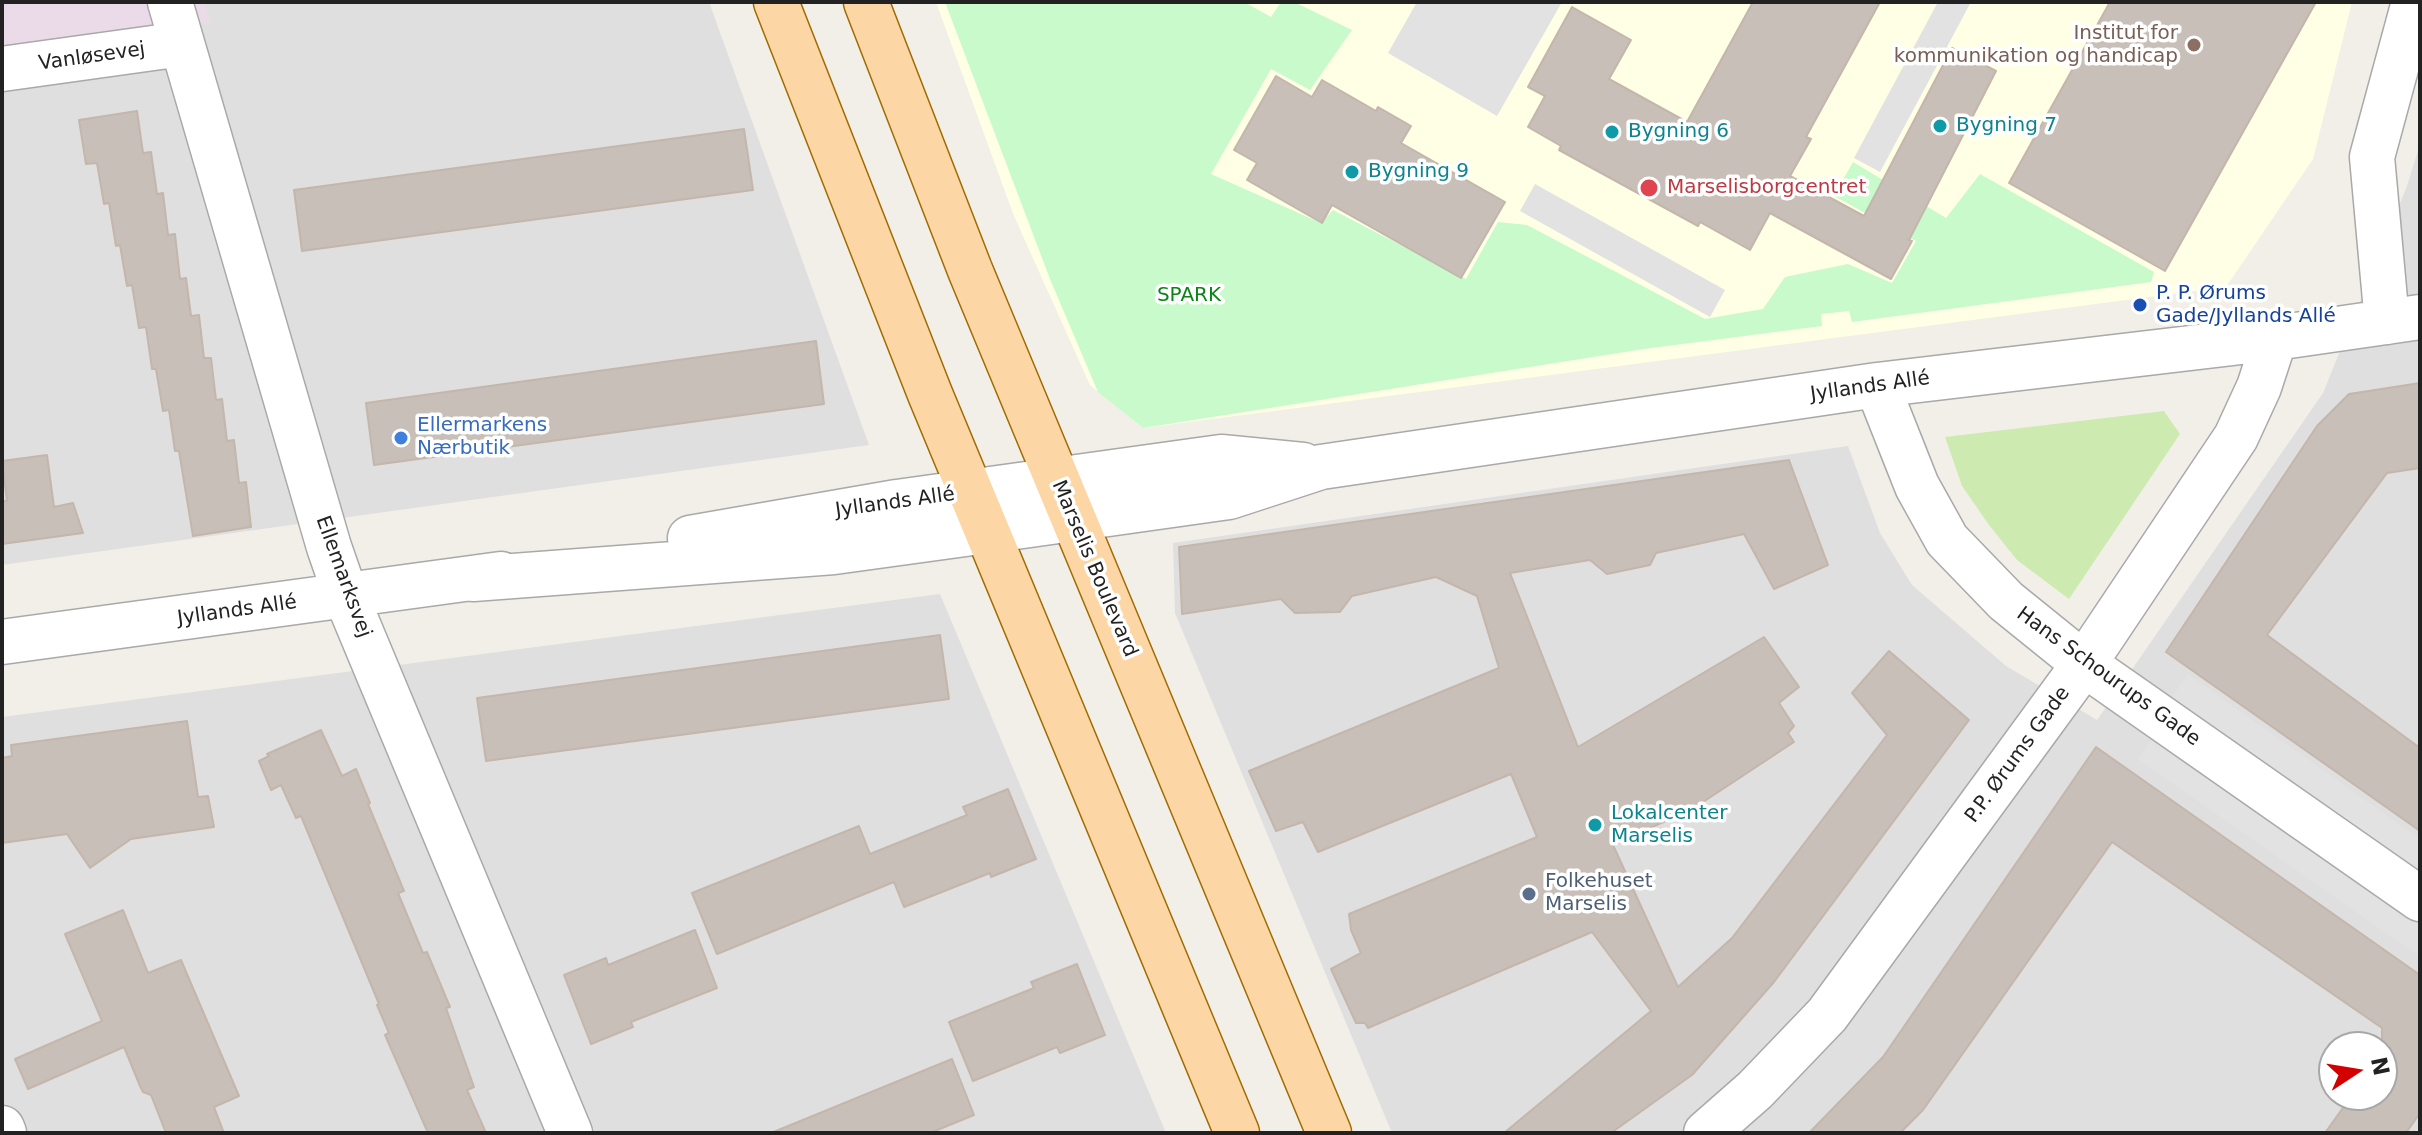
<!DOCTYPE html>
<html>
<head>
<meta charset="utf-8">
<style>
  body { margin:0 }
  #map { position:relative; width:2422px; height:1135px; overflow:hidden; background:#f2efe9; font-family:"DejaVu Sans",sans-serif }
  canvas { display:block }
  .frame { position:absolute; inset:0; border:4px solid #222; pointer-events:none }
  .north { position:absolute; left:2318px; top:1031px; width:80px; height:80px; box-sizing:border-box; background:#fff; border:2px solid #a7a7a7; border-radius:50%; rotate:78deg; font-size:22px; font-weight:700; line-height:32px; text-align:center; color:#222 }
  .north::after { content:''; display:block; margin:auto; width:28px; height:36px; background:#d40000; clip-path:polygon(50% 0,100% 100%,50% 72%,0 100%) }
</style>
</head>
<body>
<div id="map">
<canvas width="2422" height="1135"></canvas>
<div class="frame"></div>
<div class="north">N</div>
</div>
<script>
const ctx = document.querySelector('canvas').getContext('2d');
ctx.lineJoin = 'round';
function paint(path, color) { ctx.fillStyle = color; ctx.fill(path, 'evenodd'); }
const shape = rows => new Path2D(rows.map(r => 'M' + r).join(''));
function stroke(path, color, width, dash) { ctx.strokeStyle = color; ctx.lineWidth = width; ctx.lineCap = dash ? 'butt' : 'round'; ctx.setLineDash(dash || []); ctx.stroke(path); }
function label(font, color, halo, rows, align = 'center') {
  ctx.font = font + ' "DejaVu Sans",sans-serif'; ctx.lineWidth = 7; ctx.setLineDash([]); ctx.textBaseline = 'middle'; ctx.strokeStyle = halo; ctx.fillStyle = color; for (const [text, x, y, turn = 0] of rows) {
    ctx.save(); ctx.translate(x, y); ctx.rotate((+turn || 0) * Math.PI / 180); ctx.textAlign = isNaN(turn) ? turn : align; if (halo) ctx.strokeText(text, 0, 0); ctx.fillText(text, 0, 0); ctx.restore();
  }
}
const residential = shape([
  [2,2,709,2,869,445,2,565],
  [2420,144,2420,1126,2415,1133,1392,1133,1175,613,1173,543,1848,446,1880,533,1912,585,2006,666,2097,720,2323,393,2407,186],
  [2334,1047,2382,1047,2382,1095,2334,1095],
  [940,594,1166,1133,2,1133,2,717]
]);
const industrial = shape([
  [2,2,204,2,210,23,2,50]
]);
const education = shape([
  [936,2,2352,2,2313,159,2226,287,1143,428,1090,385,1014,216]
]);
const grass = shape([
  [2164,411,2180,434,2069,599,2017,560,1989,525,1962,486,1945,437]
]);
const park = shape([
  [945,2,1244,2,1271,17,1281,2,1294,2,1352,30,1310,90,1271,69,1211,174,1321,223,1333,210,1466,279,1498,222,1527,225,1705,319,1763,309,1785,277,1848,264,1892,283,1916,241,1834,196,1853,162,1946,218,1980,174,2154,272,2151,282,1852,322,1849,311,1821,314,1822,326,1644,349,1143,428,1098,392,1050,279]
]);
const parking = shape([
  [1417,2,1562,2,1497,116,1388,53],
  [1938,2,1971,2,1880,172,1854,158],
  [1535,184,1725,290,1710,317,1520,211],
  [2188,674,2420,839,2420,876,2171,698],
  [2155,735,2420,921,2420,957,2138,759]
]);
const building = shape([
  [1753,2,1880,2,1806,137,1811,139,1790,176,1864,216,1952,48,1996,71,1909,240,1912,241,1891,279,1770,213,1750,250,1700,222,1698,226,1559,150,1561,146,1528,127,1545,96,1528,87,1572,7,1631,40,1609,79,1687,122,1753,2],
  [2110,2,2316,2,2165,271,2009,183,2110,2],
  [1276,76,1312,97,1322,80,1376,111,1378,107,1411,126,1401,143,1505,202,1461,278,1332,205,1322,223,1247,180,1257,163,1234,150,1276,76],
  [137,111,143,153,151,152,157,194,163,193,168,235,175,234,180,279,186,278,191,316,199,315,204,358,211,358,216,400,222,399,227,441,234,440,239,483,246,482,251,527,193,536,179,451,175,451,169,410,163,411,156,369,152,369,146,327,139,328,132,285,127,286,120,245,116,246,109,203,104,204,97,163,86,164,79,120,137,111],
  [744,129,753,190,302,251,294,190,744,129],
  [816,341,824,404,374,465,366,403,816,341],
  [2420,383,2420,468,2387,473,2267,635,2420,748,2420,831,2166,652,2317,426,2349,394,2420,383],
  [47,455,54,507,73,503,83,533,2,544,2,501,7,501,2,461,47,455],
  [1789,460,1828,565,1774,589,1744,534,1656,553,1650,565,1607,574,1590,560,1510,573,1578,747,1764,637,1799,687,1779,703,1794,726,1788,733,1794,742,1694,808,1613,845,1678,987,1732,938,1887,735,1852,693,1889,651,1969,720,1774,982,1692,1075,1611,1133,1504,1133,1651,1011,1592,932,1368,1028,1365,1023,1356,1023,1331,969,1361,953,1351,930,1349,914,1537,837,1511,774,1318,852,1303,822,1276,831,1249,771,1499,668,1477,596,1436,577,1352,596,1340,612,1295,613,1281,599,1182,614,1179,547,1789,460],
  [940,635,949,699,486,761,477,698,940,635],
  [187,721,198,797,208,796,214,827,131,839,90,868,67,834,2,843,2,758,12,756,11,745,187,721],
  [321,730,342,776,356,769,370,803,368,804,404,891,398,893,423,953,427,952,450,1007,446,1008,474,1087,467,1090,486,1133,428,1133,385,1035,389,1033,377,1005,379,1004,301,816,296,818,281,785,271,790,259,761,269,756,267,754,321,730],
  [2096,747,2420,975,2420,1113,2406,1133,2325,1133,2352,1095,2382,1095,2382,1028,2112,842,1923,1110,1900,1133,1809,1133,1883,1057,2096,747],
  [1008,789,1036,859,991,877,990,873,904,907,894,882,717,954,692,893,859,826,870,854,967,815,963,807,1008,789],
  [123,910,148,973,181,960,239,1096,214,1107,224,1133,166,1133,151,1095,143,1092,140,1086,124,1047,28,1089,15,1059,102,1021,65,934,123,910],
  [695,930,717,988,631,1022,633,1027,591,1044,564,975,606,958,608,965,695,930],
  [1077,964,1105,1035,1060,1053,1057,1047,973,1081,949,1022,1034,988,1031,982,1077,964],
  [952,1059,974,1115,930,1133,771,1133,952,1059]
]);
const minor = shape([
  [170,2,329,547,346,596,570,1133],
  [2,69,182,44],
  [2387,322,2372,157,2414,2],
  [1877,385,1917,486,1947,540,2006,601,2084,664,2420,899],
  [690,538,897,502,1221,457,1303,465],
  [473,579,834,552,987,531,1229,497,1321,467,1877,385,2275,338,2420,317],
  [2,642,501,574],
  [2,1128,4,1133],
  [1706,1133,1755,1090,1827,1015,2084,664,2236,437,2259,387,2275,338]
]);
const major = shape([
  [776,2,930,394,1237,1133],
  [866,2,970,270,1329,1133]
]);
const markers = [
  [2194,45,8,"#8d6e63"],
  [1940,126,8,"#0f9aa8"],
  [1612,132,8,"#0f9aa8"],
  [1352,172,8,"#0f9aa8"],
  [1649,188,10,"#e0444e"],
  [2140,305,8,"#1a4fb4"],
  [401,438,8,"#3f7fe0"],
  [1595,825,8,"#0f9aa8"],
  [1529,894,8,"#5c6f8a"]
];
const educationNames = [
  ["Institut for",2178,34],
  ["kommunikation og handicap",2178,57]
];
const streetNames = [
  ["Vanløsevej",92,57,-8],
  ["Jyllands Allé",1870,387,-8],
  ["Jyllands Allé",895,503,-8],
  ["Marselis Boulevard",1094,569,67],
  ["Ellemarksvej",343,577,70],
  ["Jyllands Allé",237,611,-8],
  ["Hans Schourups Gade",2108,677,36],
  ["P.P. Ørums Gade",2018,755,-54]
];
const cultureNames = [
  ["Bygning 7",1956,126],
  ["Bygning 6",1628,132],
  ["Bygning 9",1368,172],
  ["Lokalcenter",1611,814],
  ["Marselis",1611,837]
];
const healthNames = [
  ["Marselisborgcentret",1667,188]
];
const transitNames = [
  ["P. P. Ørums",2156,294],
  ["Gade/Jyllands Allé",2156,317]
];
const parkNames = [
  ["SPARK",1189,296]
];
const shopNames = [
  ["Ellermarkens",417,426],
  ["Nærbutik",417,449]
];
const serviceNames = [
  ["Folkehuset",1545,882],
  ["Marselis",1545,905]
];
paint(residential, '#e0dfdf');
paint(industrial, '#ebdbe8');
paint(education, '#ffffe5');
paint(grass, '#cdebb0');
paint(park, '#c8facc');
paint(parking, '#e2e2e2');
paint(building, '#c7bfb8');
stroke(building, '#c4b6ab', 2);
stroke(minor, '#a9a9a9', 47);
stroke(major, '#a06b00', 47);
stroke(minor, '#fff', 44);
stroke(major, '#fcd6a4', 44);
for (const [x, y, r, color] of markers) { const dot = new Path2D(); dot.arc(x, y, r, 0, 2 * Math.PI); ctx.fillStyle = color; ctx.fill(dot); stroke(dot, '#fff', 3); }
label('20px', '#785e54', '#fff', educationNames, 'right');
label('20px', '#222', '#fff', streetNames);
label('20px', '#0d838f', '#fff', cultureNames, 'left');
label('20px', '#be3a42', '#fff', healthNames, 'left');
label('20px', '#164399', '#fff', transitNames, 'left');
label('20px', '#0c8416', '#fff', parkNames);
label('20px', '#366cbe', '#fff', shopNames, 'left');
label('20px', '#4e5e75', '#fff', serviceNames, 'left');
</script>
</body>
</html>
